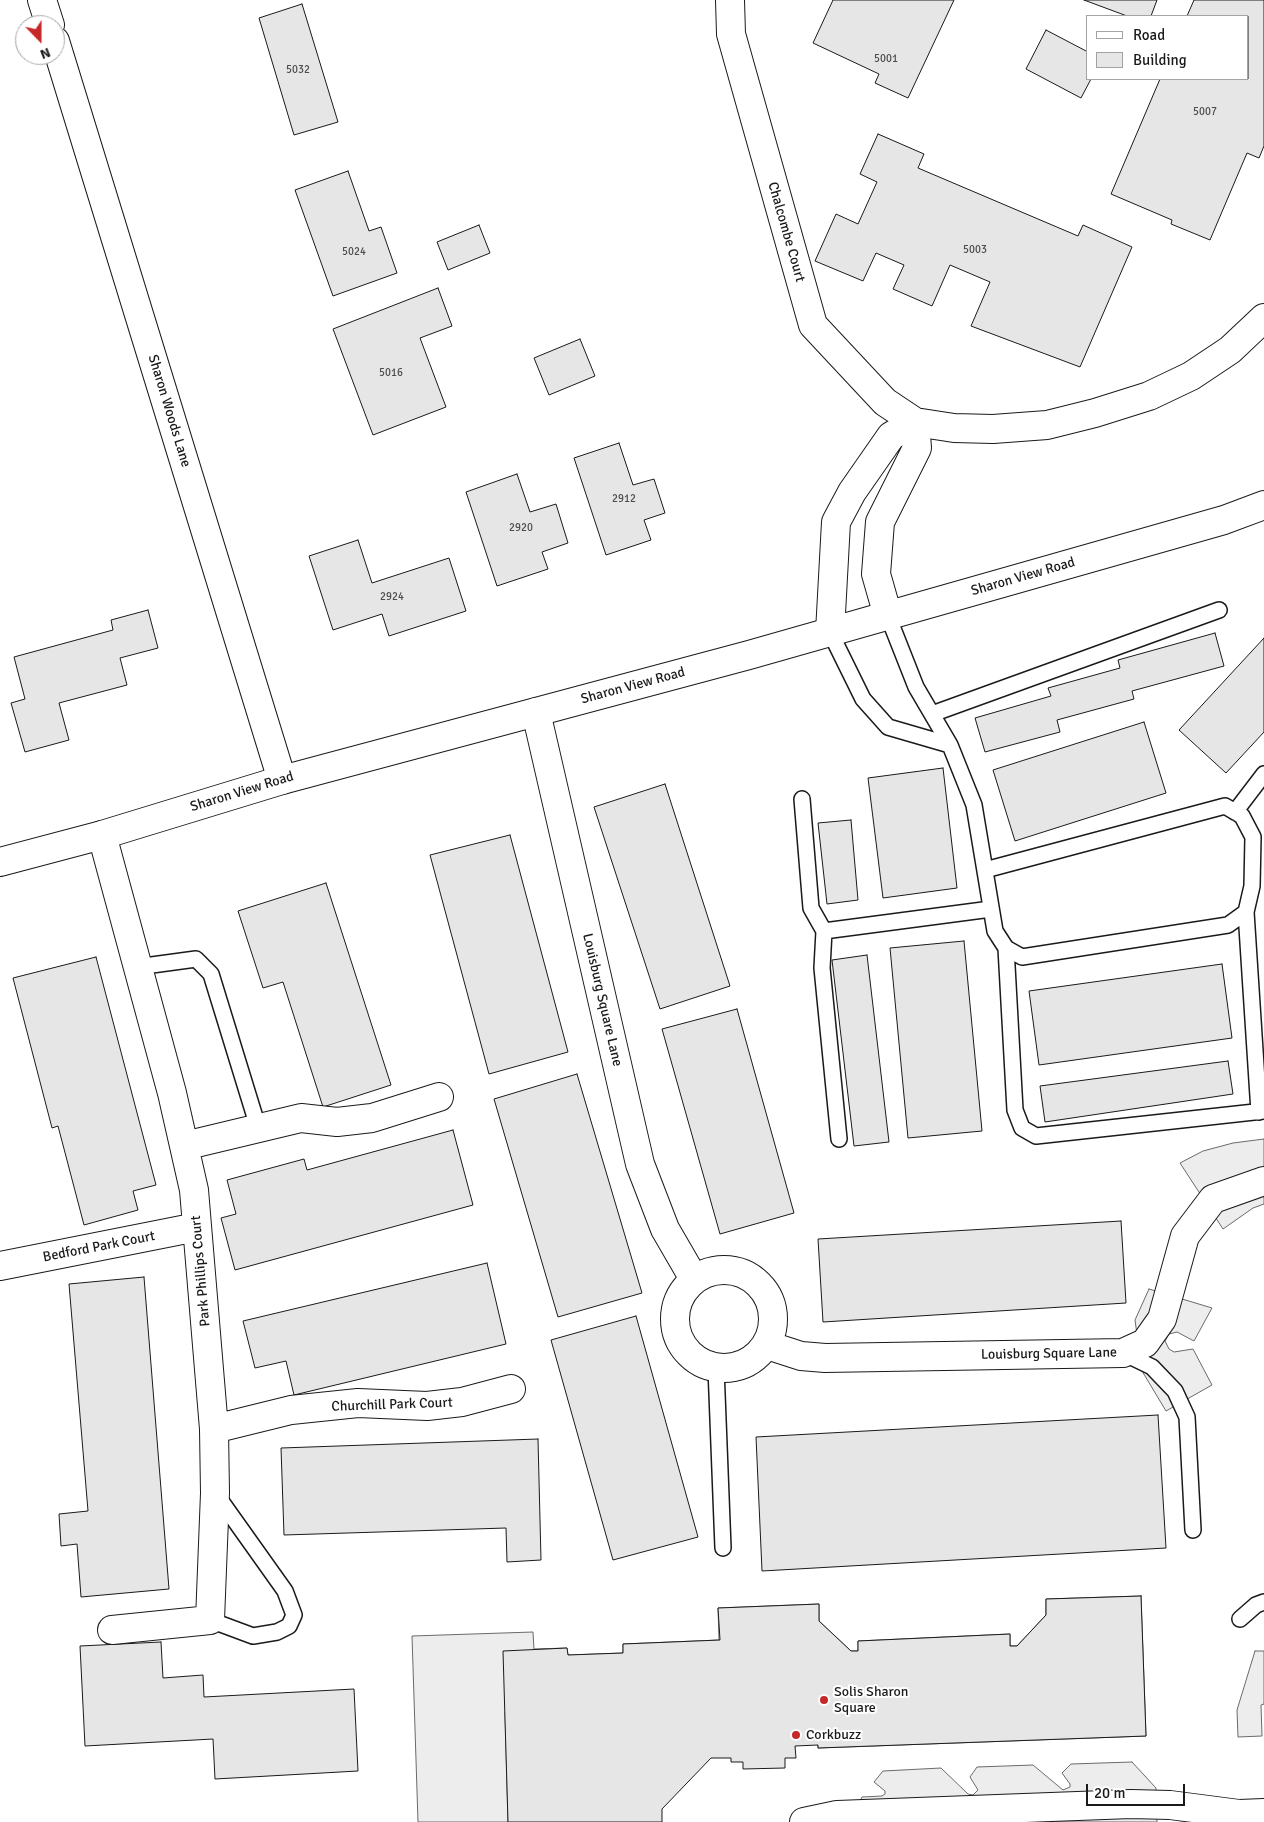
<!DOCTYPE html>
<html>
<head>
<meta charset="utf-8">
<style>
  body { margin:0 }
  #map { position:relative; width:1264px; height:1822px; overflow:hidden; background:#fff; font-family:Signika,sans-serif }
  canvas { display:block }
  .legend { position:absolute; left:1086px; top:15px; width:162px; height:65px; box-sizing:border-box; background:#fff; border:1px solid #a3a3a3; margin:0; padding:6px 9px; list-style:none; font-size:15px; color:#1a1a1a }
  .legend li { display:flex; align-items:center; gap:10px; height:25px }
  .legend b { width:25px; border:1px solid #a3a3a3 }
  .north { position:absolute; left:15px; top:15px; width:50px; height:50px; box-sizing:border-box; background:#fff; border:1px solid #a3a3a3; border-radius:50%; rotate:158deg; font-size:14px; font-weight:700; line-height:20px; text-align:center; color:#1a1a1a }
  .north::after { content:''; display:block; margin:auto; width:18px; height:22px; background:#c62828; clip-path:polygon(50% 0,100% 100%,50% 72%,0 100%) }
  .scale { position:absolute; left:1086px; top:1784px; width:99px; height:22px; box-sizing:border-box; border:2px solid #1a1a1a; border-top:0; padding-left:6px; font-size:15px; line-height:18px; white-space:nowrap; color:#1a1a1a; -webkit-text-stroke:4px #fff; paint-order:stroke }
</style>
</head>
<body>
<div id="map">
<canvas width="1264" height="1822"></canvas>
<ul class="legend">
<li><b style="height:6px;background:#fff"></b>Road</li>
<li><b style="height:14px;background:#e6e6e6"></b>Building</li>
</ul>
<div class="north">N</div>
<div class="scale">20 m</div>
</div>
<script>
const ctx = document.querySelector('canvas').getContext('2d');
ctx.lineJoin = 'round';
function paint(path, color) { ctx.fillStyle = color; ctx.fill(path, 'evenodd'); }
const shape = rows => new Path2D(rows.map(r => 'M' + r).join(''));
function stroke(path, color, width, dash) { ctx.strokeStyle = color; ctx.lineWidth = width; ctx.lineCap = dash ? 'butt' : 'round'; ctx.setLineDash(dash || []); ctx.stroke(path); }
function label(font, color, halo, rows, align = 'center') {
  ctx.font = font + ' Signika,sans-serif'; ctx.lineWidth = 4; ctx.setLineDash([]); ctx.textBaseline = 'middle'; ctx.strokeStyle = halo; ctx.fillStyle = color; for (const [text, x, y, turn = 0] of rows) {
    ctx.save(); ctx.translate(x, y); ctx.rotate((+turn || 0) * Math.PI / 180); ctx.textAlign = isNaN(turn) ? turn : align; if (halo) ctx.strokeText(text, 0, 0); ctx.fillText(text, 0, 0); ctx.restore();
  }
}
const built = shape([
  [1264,1139,1264,1204,1253,1208,1223,1229,1180,1163,1203,1151,1233,1143,1264,1139],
  [1149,1289,1212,1308,1194,1341,1177,1332,1169,1334,1165,1341,1169,1349,1174,1352,1193,1349,1212,1385,1166,1411,1142,1371,1135,1320,1149,1289],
  [1141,1596,1146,1736,818,1748,816,1700,505,1712,508,1822,418,1822,412,1636,533,1632,534,1649,567,1648,568,1655,623,1653,623,1644,719,1640,718,1608,819,1604,819,1621,851,1651,858,1651,858,1641,1010,1634,1010,1646,1017,1646,1046,1615,1046,1599,1141,1596],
  [1255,1651,1264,1651,1264,1704,1261,1705,1262,1736,1238,1737,1237,1710,1255,1651],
  [1132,1762,1156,1788,1157,1822,850,1822,862,1797,882,1796,885,1794,885,1791,874,1782,883,1771,941,1768,968,1794,973,1795,978,1790,970,1777,977,1767,1033,1765,1063,1790,1070,1787,1070,1784,1062,1773,1071,1764,1132,1762]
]);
const building = shape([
  [833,0,954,0,908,98,875,83,879,74,813,43,833,0],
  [1084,0,1157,0,1151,16,1127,16,1084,0],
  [1194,0,1264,0,1264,146,1259,158,1247,153,1210,240,1171,224,1172,220,1111,194,1160,79,1248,79,1248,16,1187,16,1194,0],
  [302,4,338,122,294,135,259,18,302,4],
  [1046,30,1088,52,1088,79,1091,79,1081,98,1026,69,1046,30],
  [878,134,924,154,918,168,1078,236,1083,225,1132,247,1080,367,971,326,990,282,950,265,932,306,893,289,904,265,876,253,863,281,815,261,836,214,858,224,877,182,860,174,878,134],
  [348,171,369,231,381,227,397,273,333,296,295,190,348,171],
  [479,225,490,253,448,270,437,242,479,225],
  [438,288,452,326,420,338,446,407,373,435,333,329,438,288],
  [580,339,595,376,549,395,534,358,580,339],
  [619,443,633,485,654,479,665,513,644,520,651,540,606,555,574,458,619,443],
  [517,474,530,512,556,504,568,543,542,552,548,569,497,586,466,492,517,474],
  [358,540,372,583,449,558,466,611,389,636,382,614,333,630,309,556,358,540],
  [148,610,158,648,120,658,127,685,59,703,69,740,25,752,11,703,25,699,14,657,113,630,111,620,148,610],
  [1215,633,1224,666,1132,691,1134,699,1057,720,1060,732,985,752,975,718,1051,696,1048,688,1120,668,1118,660,1215,633],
  [1264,638,1264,732,1226,773,1179,730,1264,638],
  [1144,722,1166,793,1015,841,993,770,1144,722],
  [943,768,957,888,883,898,868,778,943,768],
  [665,784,730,986,660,1009,594,807,665,784],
  [851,820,858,900,827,904,818,823,851,820],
  [510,835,568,1052,489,1074,430,855,510,835],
  [326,883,391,1085,323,1107,283,982,263,988,238,911,326,883],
  [964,941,982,1131,908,1138,890,948,964,941],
  [867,955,889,1142,854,1146,832,960,867,955],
  [96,957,156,1185,133,1191,138,1210,84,1225,58,1126,52,1128,13,978,96,957],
  [1222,964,1232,1038,1039,1065,1029,991,1222,964],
  [737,1009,794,1213,720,1234,662,1029,737,1009],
  [1228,1061,1233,1094,1045,1122,1040,1086,1228,1061],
  [577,1074,642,1293,558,1317,494,1099,577,1074],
  [453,1130,473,1205,235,1270,221,1218,236,1214,227,1180,304,1159,307,1170,453,1130],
  [1121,1221,1126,1303,823,1322,818,1239,1121,1221],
  [487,1263,506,1344,294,1395,286,1361,255,1368,243,1321,487,1263],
  [144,1277,169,1589,81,1597,77,1544,61,1546,59,1514,88,1511,69,1284,144,1277],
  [636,1316,698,1537,613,1560,551,1340,636,1316],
  [1158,1415,1166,1548,762,1571,756,1437,1158,1415],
  [538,1439,541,1560,507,1562,506,1528,284,1535,281,1448,538,1439],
  [1141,1596,1146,1736,818,1748,818,1745,795,1746,796,1758,785,1758,785,1768,743,1769,743,1762,731,1762,731,1758,711,1758,662,1809,662,1822,508,1822,503,1651,567,1648,568,1655,623,1653,623,1644,720,1640,718,1608,819,1604,819,1621,851,1651,858,1651,858,1641,1010,1634,1010,1646,1017,1646,1046,1615,1046,1599,1141,1596],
  [161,1642,163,1678,203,1675,204,1697,354,1689,358,1771,215,1779,213,1739,85,1746,80,1646,161,1642]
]);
const lane = shape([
  [830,632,863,699,888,727,950,745,916,687,888,616],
  [932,714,1219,610],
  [950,745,974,805,995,931,1006,948,1022,957,1228,925,1246,912,1252,886,1253,837,1242,816,1225,806,985,870],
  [802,799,811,908,824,931,822,968,839,1139],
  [1235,812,1264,774],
  [1246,912,1259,1112],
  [824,931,991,909],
  [1006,948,1015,1110,1022,1128,1036,1136,1264,1111],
  [137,967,196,959,211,974,258,1127],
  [1123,1353,1152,1367,1175,1391,1187,1417,1193,1530],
  [716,1368,723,1548],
  [1240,1619,1256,1605,1264,1602],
  [210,1620,253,1636,277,1632,289,1626,294,1615,285,1591,216,1494]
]);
const street = shape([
  [42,0,50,25],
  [730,0,731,34,813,325,885,402,915,422,954,428,993,429,1047,425,1095,413,1149,396,1191,376,1230,350,1264,318],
  [55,41,282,780],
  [830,632,836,522,852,492,891,436,915,422,917,448,880,522,876,574,888,616],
  [536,712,640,1164,665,1229,694,1279],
  [102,835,172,1093,194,1190,214,1429,215,1493,210,1620,112,1630],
  [184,1146,301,1118,337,1122,372,1118,439,1097],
  [0,1266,197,1227],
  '675 1319a49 49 0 1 1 98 0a49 49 0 1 1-98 0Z',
  [767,1345,801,1356,825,1358,1123,1353,1145,1343,1162,1319,1185,1236,1213,1199,1264,1181],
  [214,1429,291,1410,358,1403,427,1406,462,1402,511,1389],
  [804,1822,837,1815,1131,1804,1170,1805,1239,1814,1264,1813]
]);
const secondary = shape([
  [0,862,102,835,282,780,749,655,1224,520,1264,505]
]);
const markers = [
  [824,1700,5,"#c62828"],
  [796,1735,5,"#c62828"]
];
const numberNames = [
  ["5001",886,59],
  ["5032",298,70],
  ["5007",1205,112],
  ["5003",975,250],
  ["5024",354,252],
  ["5016",391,373],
  ["2912",624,499],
  ["2920",521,528],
  ["2924",392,597]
];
const streetNames = [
  ["Chalcombe Court",786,232,74],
  ["Sharon Woods Lane",169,411,73],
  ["Sharon View Road",1023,577,-16],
  ["Sharon View Road",633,686,-15],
  ["Sharon View Road",242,792,-17],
  ["Louisburg Square Lane",602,1000,77],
  ["Bedford Park Court",99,1247,-11],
  ["Park Phillips Court",201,1271,-95],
  ["Louisburg Square Lane",1049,1354,-1],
  ["Churchill Park Court",392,1405,-2]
];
const poiNames = [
  ["Solis Sharon",834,1692],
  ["Square",834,1708],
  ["Corkbuzz",806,1735]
];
paint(built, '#ededed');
stroke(built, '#6a6a6a', 1);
paint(building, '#e6e6e6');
stroke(building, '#1a1a1a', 1);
stroke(lane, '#1a1a1a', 18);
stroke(street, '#1a1a1a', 30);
stroke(secondary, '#1a1a1a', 30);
stroke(lane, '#fff', 15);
stroke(street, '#fff', 28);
stroke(secondary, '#fff', 28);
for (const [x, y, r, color] of markers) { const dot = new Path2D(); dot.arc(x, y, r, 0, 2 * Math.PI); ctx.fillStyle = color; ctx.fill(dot); stroke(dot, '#fff', 2); }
label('11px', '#4d4d4d', null, numberNames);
label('14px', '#1a1a1a', '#fff', streetNames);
label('14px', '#1a1a1a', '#fff', poiNames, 'left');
</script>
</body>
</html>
